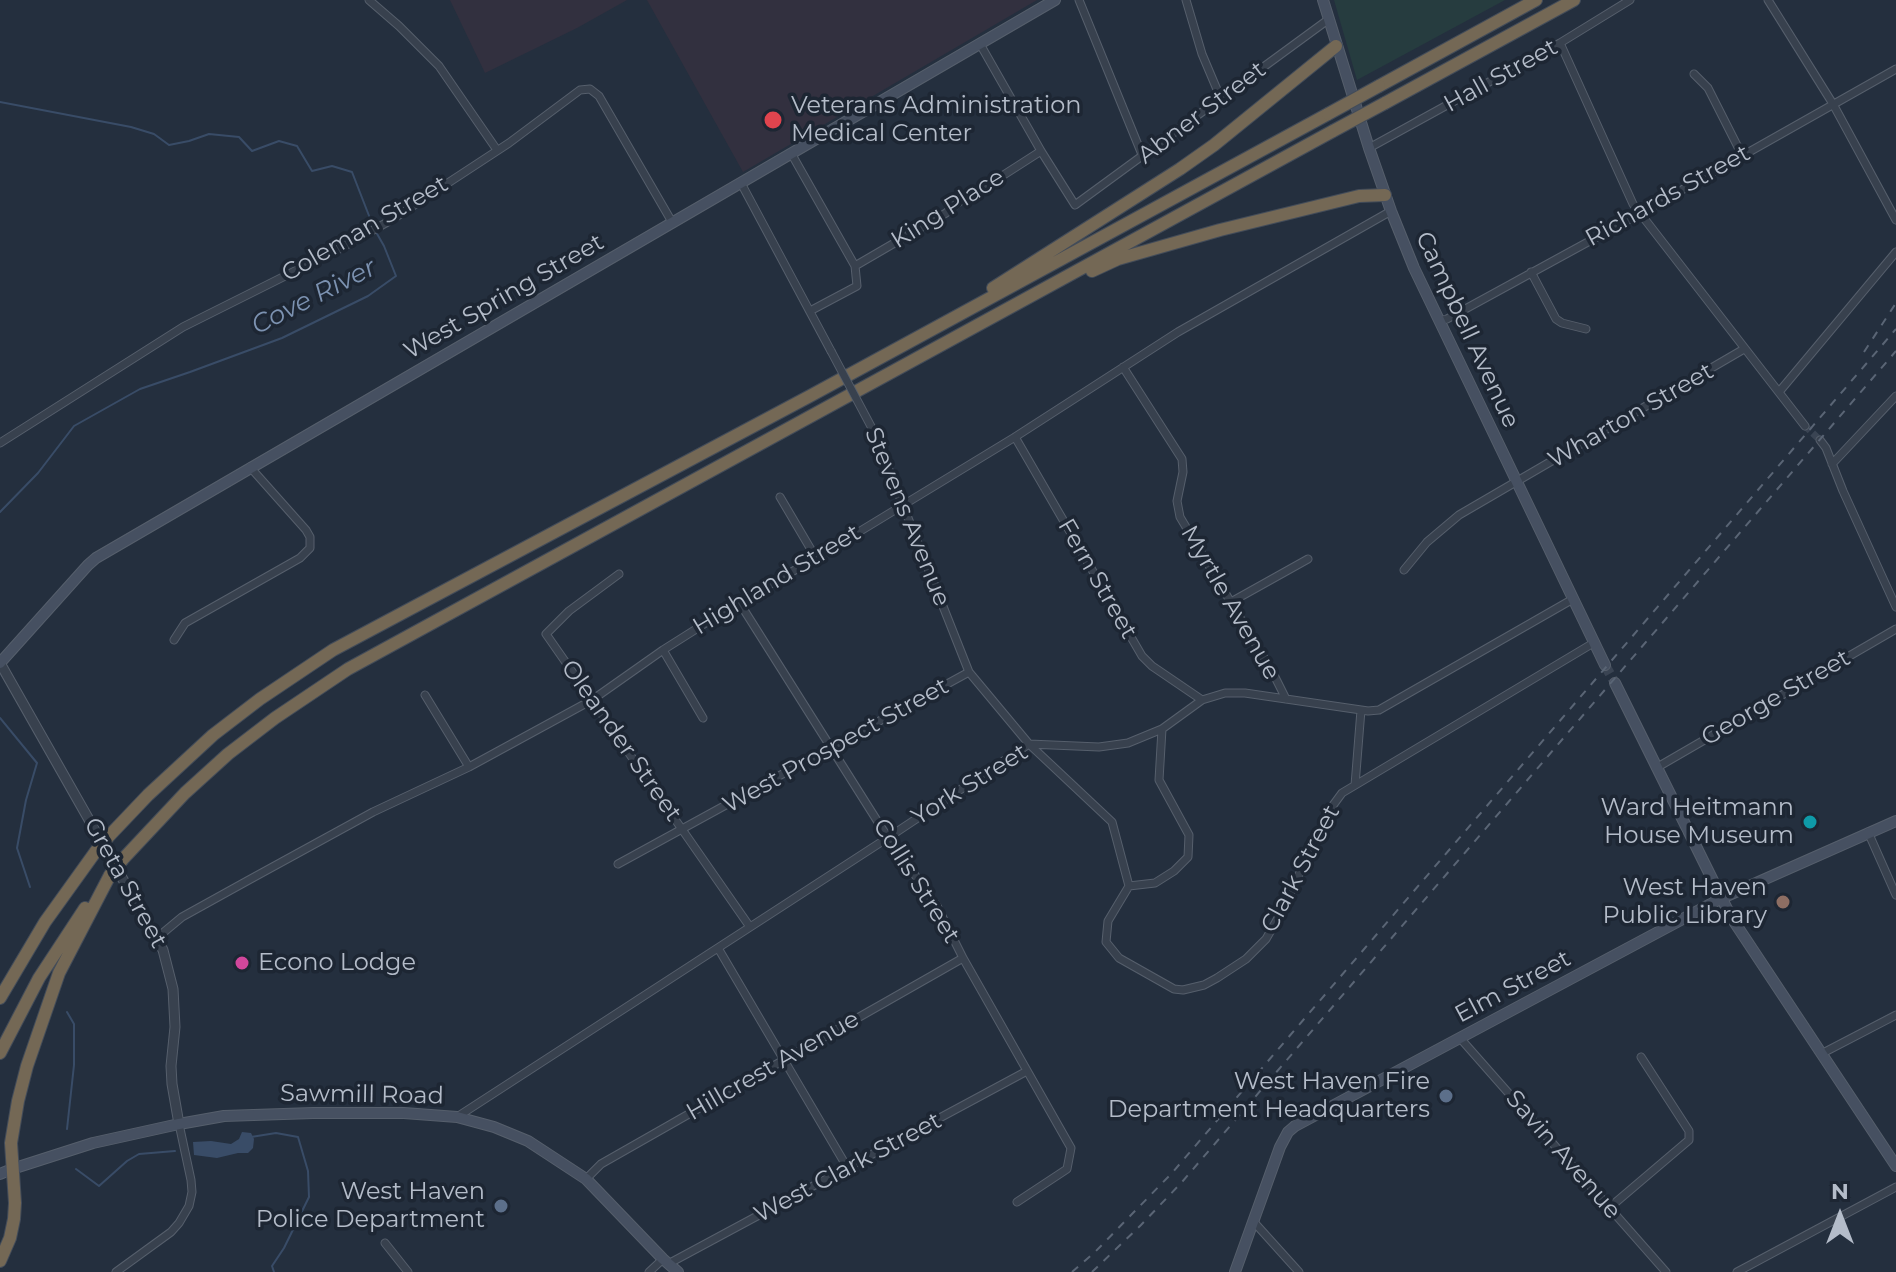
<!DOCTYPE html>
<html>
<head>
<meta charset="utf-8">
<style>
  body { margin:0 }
  #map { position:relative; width:1896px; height:1272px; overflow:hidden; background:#242f3e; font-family:Montserrat,sans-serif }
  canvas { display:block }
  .north { position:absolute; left:1800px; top:1176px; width:80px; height:80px; -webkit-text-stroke:6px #1d2633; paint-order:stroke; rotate:0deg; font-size:22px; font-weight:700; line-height:32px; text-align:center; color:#b4bcc9 }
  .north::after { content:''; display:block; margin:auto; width:28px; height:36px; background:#b4bcc9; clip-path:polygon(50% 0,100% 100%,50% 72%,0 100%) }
</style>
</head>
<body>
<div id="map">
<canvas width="1896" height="1272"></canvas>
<div class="north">N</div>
</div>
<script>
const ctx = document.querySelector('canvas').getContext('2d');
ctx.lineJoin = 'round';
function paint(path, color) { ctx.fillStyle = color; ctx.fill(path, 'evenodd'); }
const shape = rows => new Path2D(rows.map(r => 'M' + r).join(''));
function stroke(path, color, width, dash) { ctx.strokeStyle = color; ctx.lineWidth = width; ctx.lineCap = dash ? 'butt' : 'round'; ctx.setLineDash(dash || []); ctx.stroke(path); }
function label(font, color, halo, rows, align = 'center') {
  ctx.font = font + ' Montserrat,sans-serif'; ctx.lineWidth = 7; ctx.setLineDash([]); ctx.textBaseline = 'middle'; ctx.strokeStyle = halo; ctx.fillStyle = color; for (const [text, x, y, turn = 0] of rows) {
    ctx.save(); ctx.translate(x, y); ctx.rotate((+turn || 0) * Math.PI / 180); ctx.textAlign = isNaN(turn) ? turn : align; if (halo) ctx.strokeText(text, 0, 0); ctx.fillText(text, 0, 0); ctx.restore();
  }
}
const medical = shape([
  [450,0,627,0,577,28,485,73],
  [647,0,1037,0,743,172]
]);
const green = shape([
  [1334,0,1505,0,1357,80]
]);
const water = shape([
  [242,1132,251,1133,254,1139,253,1148,248,1153,238,1153,217,1158,194,1155,193,1142,211,1141,231,1144,239,1139]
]);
const stream = shape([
  [0,102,131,127,154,134,169,145,189,141,209,134,239,137,252,151,279,141,297,146,312,171,332,166,352,172,373,226],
  [0,512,38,473,74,426,140,389,190,372,282,338,368,296,396,276,384,246,376,232],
  [0,718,37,763,26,800,17,848,30,887],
  [67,1129,74,1065,74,1024,67,1012],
  [251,1137,276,1133,298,1137,308,1171,309,1197,284,1248,272,1266,274,1272],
  [76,1169,99,1186,127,1161,139,1154,175,1151]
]);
const minorTunnel = shape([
  [1805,426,1820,440]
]);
const secondaryTunnel = shape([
  [1605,665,1615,683]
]);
const minor = shape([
  [369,0,399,26,439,66,497,150],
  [1079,0,1143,157],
  [1186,0,1202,54,1221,99],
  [1768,0,1833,104,1896,220],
  [1560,43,1633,204,1805,426],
  [980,44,1041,151,1075,205,1329,19],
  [1694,74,1708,88,1742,155],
  [1369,148,1560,43,1630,0],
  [791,153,855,266,857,286,810,311],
  [741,183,831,351],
  [855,266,946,213,965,197,988,185,1041,151],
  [1531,272,1556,319,1562,323,1586,329],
  [1439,321,1447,319,1641,213,1896,69],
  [1123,367,1182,459,1183,472,1177,501,1180,517,1273,673,1286,699],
  [1779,392,1896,252],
  [874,432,969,672,1029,744,1112,822,1129,886,1155,883,1174,871,1188,857,1189,835,1159,780,1162,729],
  [1015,437,1142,656,1152,666,1202,700],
  [1820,440,1826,448,1843,491,1896,607],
  [0,443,183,327,341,248,393,219,509,143,580,90,590,89,599,96,672,222],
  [1832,464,1896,396],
  [780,497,816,558],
  [1404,570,1427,542,1459,515,1744,349],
  [619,574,569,611,546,634,750,927],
  [739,602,883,830,937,906,963,958,1071,1148,1067,1169,1017,1202],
  [1231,602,1308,559],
  [174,640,185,623,300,558,310,548,310,537,306,530,250,467],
  [663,650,703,718],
  [425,695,469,767],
  [1656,768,1896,629],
  [1355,785,1361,710],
  [1868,832,1896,895],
  [618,864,969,672],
  [1129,886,1108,921,1106,942,1119,958,1174,989,1183,990,1204,985,1217,978,1246,959,1266,939,1278,918,1331,808,1342,793,1595,642],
  [158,937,182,917,247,881,373,812,469,767,592,700,663,650,739,602,816,558,1015,437,1178,332,1391,211],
  [718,948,847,1167],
  [1460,1038,1666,1272],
  [1821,1054,1896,1015],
  [457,1117,889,837,1029,744,1099,747,1128,743,1162,729,1202,700,1225,693,1245,693,1368,711,1379,710,1573,599],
  [586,1179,601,1164,963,958],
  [1609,1208,1689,1140,1689,1131,1641,1057],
  [1253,1221,1299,1272],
  [385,1243,408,1272],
  [668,1264,1027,1071],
  [116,1272,171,1232,179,1223,189,1206,192,1192,191,1180,179,1124],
  [649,1272,663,1259],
  [1737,1272,1896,1187]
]);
const tertiary = shape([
  [0,663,163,950,173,989,175,1027,171,1066,172,1084,179,1124]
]);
const secondary = shape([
  [1323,0,1369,148,1391,211,1414,268,1605,665],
  [0,663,88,565,96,558,1055,0],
  [1615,683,1731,917,1896,1166],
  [0,1174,12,1169,93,1143,179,1124,224,1116,313,1113,404,1113,457,1117,494,1127,528,1141,586,1179,663,1259,678,1272],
  [1235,1272,1280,1147,1288,1132,1295,1126,1720,899,1896,821]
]);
const motorway = shape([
  [1379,86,1536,0],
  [1385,103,1574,0],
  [1092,271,1118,259,1220,230,1359,196,1385,195],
  [993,288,1180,169,1214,145,1336,46],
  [109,836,148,795,213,735,260,699,333,650,810,396,1328,114],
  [123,859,185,793,228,754,275,718,348,669,1333,131],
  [0,998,45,922,96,851],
  [0,1053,39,978,85,908],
  [0,1261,10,1238,14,1219,15,1203,11,1143,18,1101,27,1066,59,973,110,875]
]);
const rail = shape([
  [1864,352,1896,303],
  [1072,1272,1095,1252,1172,1173,1896,329],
  [1092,1272,1141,1225,1182,1182,1896,351]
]);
const minorBridge = shape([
  [831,351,874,432]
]);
const motorwayBridge = shape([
  [1328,114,1379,86],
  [1333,131,1385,103],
  [96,851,109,836],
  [110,875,123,859]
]);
const markers = [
  [773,120,10,"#e0444e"],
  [1810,822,8,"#0f9aa8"],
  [1783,902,8,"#8d6e63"],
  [242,963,8,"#d1479c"],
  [1446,1096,8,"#5c6f8a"],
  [501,1206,8,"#5c6f8a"]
];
const streetNames = [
  ["Hall Street",1501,76,-29],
  ["Abner Street",1202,113,-37],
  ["Richards Street",1668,196,-29],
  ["King Place",948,209,-32],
  ["Coleman Street",365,229,-30],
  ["West Spring Street",504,297,-30],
  ["Campbell Avenue",1467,330,65],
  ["Wharton Street",1631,416,-30],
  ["Stevens Avenue",907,517,68],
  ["Fern Street",1097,579,60],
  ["Highland Street",777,580,-31],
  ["Myrtle Avenue",1230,603,60],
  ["George Street",1776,698,-30],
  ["Oleander Street",621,741,55],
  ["West Prospect Street",836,746,-29],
  ["York Street",970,785,-32],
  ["Clark Street",1301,869,-62],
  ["Collis Street",916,881,58],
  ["Greta Street",125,883,61],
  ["Elm Street",1513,987,-28],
  ["Hillcrest Avenue",773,1066,-30],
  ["Sawmill Road",362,1095,1],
  ["Savin Avenue",1563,1155,49],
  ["West Clark Street",848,1168,-28]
];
const poiNames = [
  ["Veterans Administration",791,106,"left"],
  ["Medical Center",791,134,"left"],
  ["Ward Heitmann",1794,808],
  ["House Museum",1794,836],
  ["West Haven",1767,888],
  ["Public Library",1767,916],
  ["Econo Lodge",258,963,"left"],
  ["West Haven Fire",1430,1082],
  ["Department Headquarters",1430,1110],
  ["West Haven",485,1192],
  ["Police Department",485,1220]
];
const waterNames = [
  ["Cove River",314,297,-27]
];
paint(medical, '#32303f');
paint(green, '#263c3f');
paint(water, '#394c67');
stroke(stream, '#394c67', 2);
stroke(minorTunnel, '#3a4453', 7, [7, 3.5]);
stroke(secondaryTunnel, '#3a4453', 10, [10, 5]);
stroke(minor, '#565f6c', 9);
stroke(tertiary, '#565f6c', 11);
stroke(secondary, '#565f6c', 12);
stroke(motorway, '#434c59', 14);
stroke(minor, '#38414e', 7);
stroke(tertiary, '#38414e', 9);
stroke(secondary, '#465061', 10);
stroke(motorway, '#746855', 12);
stroke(rail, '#5a6575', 2, [8, 8]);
stroke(minorBridge, '#565f6c', 9, []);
stroke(motorwayBridge, '#434c59', 14, []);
stroke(minorBridge, '#38414e', 7);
stroke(motorwayBridge, '#746855', 12);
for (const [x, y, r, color] of markers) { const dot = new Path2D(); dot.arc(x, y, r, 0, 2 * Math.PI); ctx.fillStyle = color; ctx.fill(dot); stroke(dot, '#1d2633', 3); }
label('24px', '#b4bcc9', '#1d2633', streetNames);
label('24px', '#b4bcc9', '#1d2633', poiNames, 'right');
label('italic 26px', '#7c92b1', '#1d2633', waterNames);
</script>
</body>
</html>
